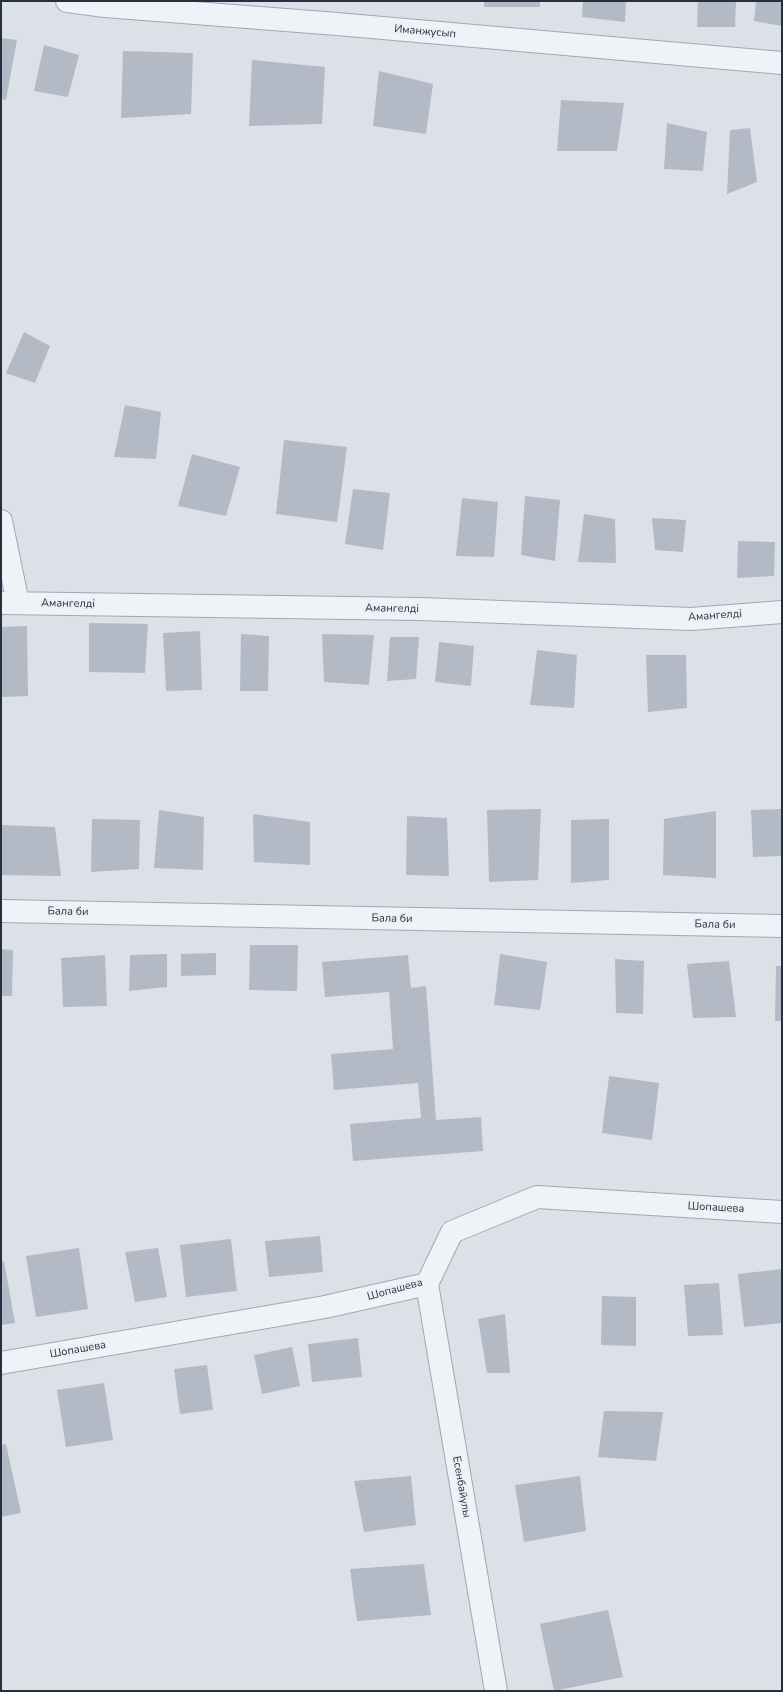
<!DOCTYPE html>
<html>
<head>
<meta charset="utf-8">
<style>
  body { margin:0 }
  #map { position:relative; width:783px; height:1692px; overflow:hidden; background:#dce1e8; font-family:"Nunito Sans",sans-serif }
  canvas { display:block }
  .frame { position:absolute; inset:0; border:2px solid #242f3f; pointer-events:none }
</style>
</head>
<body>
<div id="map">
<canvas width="783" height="1692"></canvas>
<div class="frame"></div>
</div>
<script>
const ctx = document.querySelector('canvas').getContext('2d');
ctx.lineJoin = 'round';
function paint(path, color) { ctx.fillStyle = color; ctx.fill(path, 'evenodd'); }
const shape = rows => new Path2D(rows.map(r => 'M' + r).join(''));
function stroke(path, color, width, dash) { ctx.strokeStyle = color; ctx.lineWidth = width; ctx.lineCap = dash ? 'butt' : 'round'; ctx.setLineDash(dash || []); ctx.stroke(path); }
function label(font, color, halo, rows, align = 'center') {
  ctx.font = font + ' "Nunito Sans",sans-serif'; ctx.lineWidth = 4; ctx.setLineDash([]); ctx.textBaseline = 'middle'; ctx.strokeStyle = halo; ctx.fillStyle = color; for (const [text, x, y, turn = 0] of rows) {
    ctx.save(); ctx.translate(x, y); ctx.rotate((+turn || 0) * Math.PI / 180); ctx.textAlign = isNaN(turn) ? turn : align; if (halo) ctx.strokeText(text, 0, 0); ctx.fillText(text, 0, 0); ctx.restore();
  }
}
const building = shape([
  [484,1,540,1,540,7,484,7],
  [583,1,626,1,625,22,582,17],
  [698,1,736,1,735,27,697,27],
  [756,1,782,1,782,26,754,21],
  [1,38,17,40,6,100,1,99],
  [44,45,79,55,68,97,34,91],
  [123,51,193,53,191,114,121,118],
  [252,60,325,67,322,124,249,126],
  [379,71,433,84,426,134,373,126],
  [561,100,624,103,617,151,557,151],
  [667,123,707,132,703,171,664,169],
  [750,128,757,182,727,194,730,130],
  [24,332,50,346,35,383,6,373],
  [125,405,161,412,156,459,114,457],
  [284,440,347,447,337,522,276,514],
  [192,454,240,467,226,516,178,506],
  [353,489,390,493,383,550,345,544],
  [525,496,560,500,555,561,521,555],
  [462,498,498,502,494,557,456,556],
  [584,514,615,519,616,563,578,562],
  [652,518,686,520,683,552,655,550],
  [738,541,775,542,774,576,737,578],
  [89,623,148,624,145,673,89,672],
  [27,626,28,696,1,697,1,627],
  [200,631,202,690,166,691,163,633],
  [241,634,269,636,268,691,240,691],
  [322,634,374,635,369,685,324,682],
  [390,637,419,637,416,679,387,681],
  [439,642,474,646,471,686,435,682],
  [537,650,577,655,574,708,530,705],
  [646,655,686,655,687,708,648,712],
  [541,809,538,880,489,882,487,810],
  [782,809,782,856,753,857,751,810],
  [159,810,204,817,203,870,154,868],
  [716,811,716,878,663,875,664,819],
  [253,814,310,822,310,865,254,862],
  [407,816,447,818,449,876,406,875],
  [92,819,140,820,139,869,91,872],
  [609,819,609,880,571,883,571,820],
  [1,825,55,827,61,876,1,875],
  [250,945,298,945,297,991,249,990],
  [1,949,13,950,12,996,1,996],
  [216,953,216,975,181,976,181,954],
  [167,954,167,987,129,991,130,955],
  [500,954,547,962,540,1010,494,1005],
  [105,955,107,1006,63,1007,61,958],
  [408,955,411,988,426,986,436,1120,481,1117,483,1151,353,1161,350,1124,421,1118,418,1083,334,1090,331,1054,393,1049,389,992,325,997,322,962],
  [615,959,644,961,643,1014,616,1013],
  [729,961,736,1017,693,1018,687,964],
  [776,966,782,966,782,1021,775,1021],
  [609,1076,659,1083,652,1140,602,1133],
  [320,1236,323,1272,269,1277,265,1241],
  [231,1239,237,1291,186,1297,180,1245],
  [79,1248,88,1309,36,1317,26,1256],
  [158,1248,167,1297,135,1302,125,1252],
  [4,1261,15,1323,1,1325,1,1262],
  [782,1269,782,1323,744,1327,738,1274],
  [719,1283,723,1335,688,1336,684,1285],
  [602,1296,636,1297,636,1346,601,1345],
  [505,1314,510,1373,487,1373,478,1319],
  [358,1338,362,1377,312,1382,308,1344],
  [292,1347,300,1386,262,1394,254,1355],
  [207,1365,213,1410,180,1414,174,1369],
  [104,1383,113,1440,66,1447,57,1390],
  [604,1411,663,1412,656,1461,598,1457],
  [6,1444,21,1513,1,1517,1,1445],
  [411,1476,416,1525,364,1532,354,1481],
  [580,1476,586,1531,524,1542,515,1485],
  [424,1564,431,1615,357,1621,350,1569],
  [608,1610,623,1677,554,1691,540,1624]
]);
const minor = shape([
  [67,1,105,6,337,24,782,63],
  [1,521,18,603],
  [1,603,420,609,691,619,782,612],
  [1,911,782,926],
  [427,1284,496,1691],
  [1,1363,325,1307,427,1284,452,1232,537,1197,782,1212]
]);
const streetNames = [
  ["Иманжусып",425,32,5],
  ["Амангелді",68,604,1],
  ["Амангелді",392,609,1],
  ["Амангелді",715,616,-4],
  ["Бала би",68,912,1],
  ["Бала би",392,919,1],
  ["Бала би",715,925,1],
  ["Шопашева",716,1208,3],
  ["Шопашева",395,1290,-15],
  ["Шопашева",78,1350,-10],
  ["Есенбайулы",461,1487,80]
];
paint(building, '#b3bac5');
stroke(minor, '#a1a8b2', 24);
stroke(minor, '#eff2f6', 22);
label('11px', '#242f3f', '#ebf0f5', streetNames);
</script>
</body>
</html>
